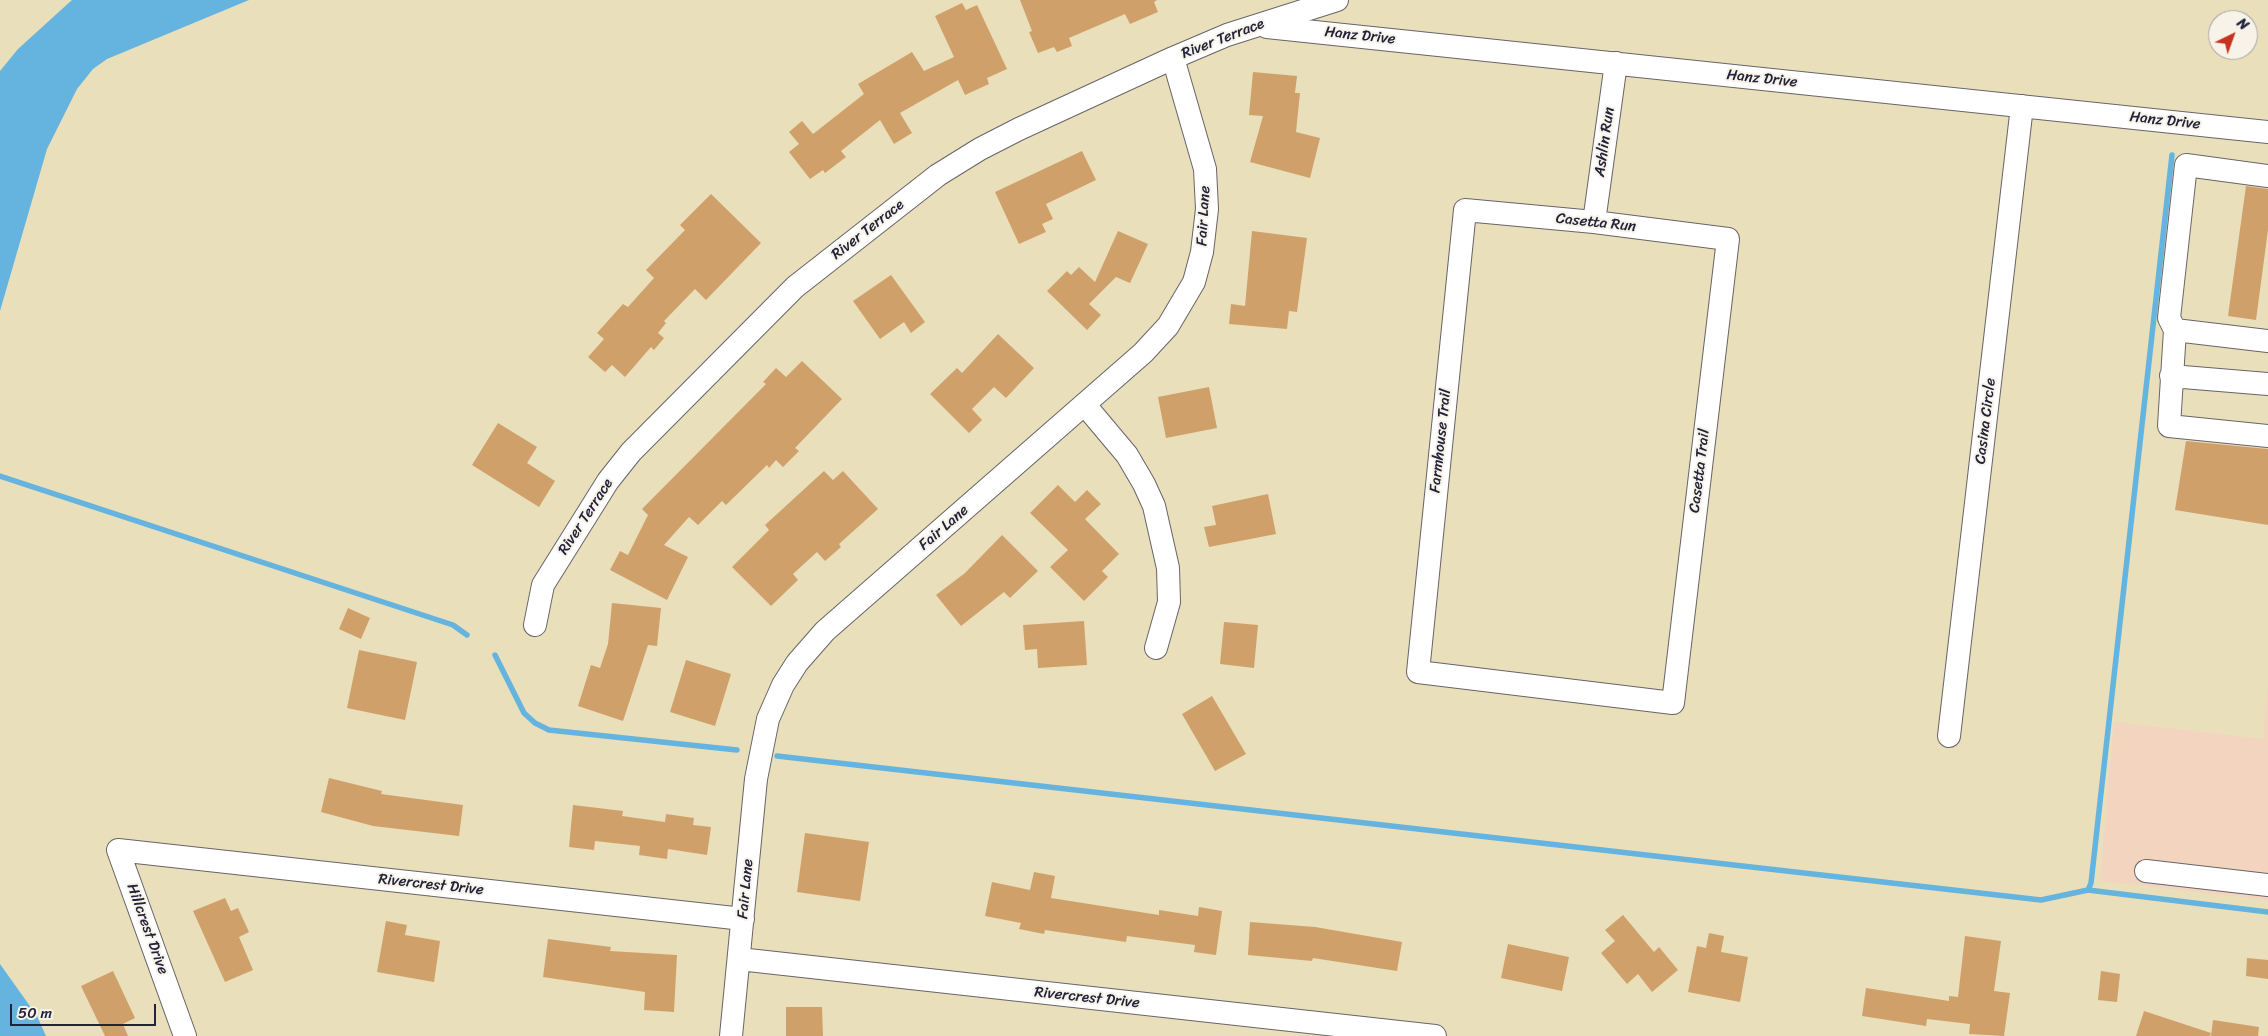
<!DOCTYPE html>
<html>
<head>
<meta charset="utf-8">
<style>
  body { margin:0 }
  #map { position:relative; width:2268px; height:1036px; overflow:hidden; background:#e9dfbb; font-family:Sriracha,sans-serif }
  canvas { display:block }
  .north { position:absolute; left:2208px; top:10px; width:50px; height:50px; box-sizing:border-box; background:#f7f3e8; border:1px solid #a29fa3; border-radius:50%; rotate:42deg; font-size:14px; font-weight:700; line-height:20px; text-align:center; color:#22223b }
  .north::after { content:''; display:block; margin:auto; width:18px; height:22px; background:#c8321e; clip-path:polygon(50% 0,100% 100%,50% 72%,0 100%) }
  .scale { position:absolute; left:10px; top:1004px; width:146px; height:22px; box-sizing:border-box; border:2px solid #22223b; border-top:0; padding-left:6px; font-size:15px; line-height:18px; white-space:nowrap; color:#22223b; -webkit-text-stroke:4px #f7f3e8; paint-order:stroke }
</style>
</head>
<body>
<div id="map">
<canvas width="2268" height="1036"></canvas>
<div class="north">N</div>
<div class="scale">50 m</div>
</div>
<script>
const ctx = document.querySelector('canvas').getContext('2d');
ctx.lineJoin = 'round';
function paint(path, color) { ctx.fillStyle = color; ctx.fill(path, 'evenodd'); }
const shape = rows => new Path2D(rows.map(r => 'M' + r).join(''));
function stroke(path, color, width, dash) { ctx.strokeStyle = color; ctx.lineWidth = width; ctx.lineCap = dash ? 'butt' : 'round'; ctx.setLineDash(dash || []); ctx.stroke(path); }
function label(font, color, halo, rows, align = 'center') {
  ctx.font = font + ' Sriracha,sans-serif'; ctx.lineWidth = 4; ctx.setLineDash([]); ctx.textBaseline = 'middle'; ctx.strokeStyle = halo; ctx.fillStyle = color; for (const [text, x, y, turn = 0] of rows) {
    ctx.save(); ctx.translate(x, y); ctx.rotate((+turn || 0) * Math.PI / 180); ctx.textAlign = isNaN(turn) ? turn : align; if (halo) ctx.strokeText(text, 0, 0); ctx.fillText(text, 0, 0); ctx.restore();
  }
}
const built = shape([
  [2268,685,2268,900,2100,881,2114,722,2263,739]
]);
const water = shape([
  [72,0,249,0,107,59,93,69,77,89,47,149,0,311,0,71,18,49],
  [0,964,37,1016,46,1036,0,1036]
]);
const stream = shape([
  [0,476,453,625,467,635],
  [495,655,524,713,535,723,549,730,737,750],
  [777,756,2041,900,2088,890,2091,883,2172,155],
  [2088,890,2268,912]
]);
const building = shape([
  [1020,0,1157,0,1154,2,1158,12,1130,24,1125,14,1069,38,1072,46,1057,52,1054,47,1038,53,1029,32,1032,31],
  [962,3,966,10,977,5,1007,69,987,78,989,84,965,95,958,80,900,113,912,133,894,144,880,120,841,151,846,157,825,173,823,170,810,179,789,152,799,144,789,132,802,121,813,134,864,94,858,84,912,52,924,71,954,57,935,16],
  [1253,72,1297,76,1295,93,1300,93,1296,132,1320,138,1310,178,1250,162,1263,116,1249,115],
  [1082,151,1096,180,1046,204,1053,219,1042,224,1046,232,1019,244,995,192],
  [2246,186,2268,189,2268,230,2256,320,2228,316],
  [711,194,761,243,706,300,695,289,664,321,666,323,658,333,664,338,654,350,651,347,625,377,612,365,605,372,588,357,604,339,597,333,623,304,628,307,654,278,646,270,685,230,680,225],
  [1118,231,1148,244,1130,283,1116,277,1089,304,1101,315,1087,330,1047,291,1067,271,1071,275,1079,267,1095,282],
  [1252,231,1307,238,1297,312,1289,311,1287,329,1229,324,1231,304,1245,306],
  [891,275,925,322,911,333,904,322,880,339,853,301],
  [998,334,1034,368,1006,398,994,387,972,409,982,420,969,433,930,394,957,368,962,373],
  [802,361,842,399,795,448,799,451,783,467,776,460,769,468,767,465,726,505,722,501,698,525,689,517,664,545,688,557,667,600,610,570,620,551,628,555,648,515,642,509,766,384,763,382,776,368,786,377],
  [1209,387,1217,428,1166,438,1158,397],
  [498,423,537,447,527,463,555,481,539,507,472,465],
  [2186,441,2268,449,2268,525,2175,510],
  [824,471,833,480,843,471,878,509,839,544,841,547,825,561,817,552,793,574,798,580,771,606,732,567,769,530,765,525],
  [1058,485,1075,502,1087,490,1101,504,1085,519,1119,554,1102,571,1108,577,1084,601,1050,567,1068,550,1030,513],
  [1268,494,1276,534,1209,547,1204,527,1216,525,1212,506],
  [1002,535,1038,571,1010,598,1004,592,961,626,936,595,965,573],
  [612,603,661,608,657,646,648,645,623,721,578,706,591,665,600,668,608,644],
  [348,608,370,618,361,639,339,629],
  [1084,621,1087,665,1038,668,1037,649,1025,650,1023,625],
  [1224,622,1258,625,1254,668,1220,664],
  [359,650,417,662,405,720,347,708],
  [686,660,731,674,715,726,670,712],
  [1212,696,1246,754,1215,771,1182,714],
  [329,778,382,791,381,794,463,805,459,836,373,826,321,812],
  [573,805,623,811,622,816,665,822,666,814,694,818,693,825,711,827,707,855,668,849,667,859,639,855,640,846,595,841,594,850,569,847],
  [805,833,869,842,860,901,797,892],
  [1034,872,1055,876,1051,898,1159,915,1159,910,1198,916,1199,907,1222,911,1216,955,1194,952,1195,945,1127,936,1126,942,1045,930,1044,934,1019,929,1021,923,985,916,992,882,1030,890],
  [225,898,231,911,238,908,249,932,239,937,253,970,225,982,193,911],
  [1623,915,1654,952,1659,947,1678,970,1652,992,1638,974,1627,984,1601,953,1615,941,1605,930],
  [386,921,407,925,405,935,440,941,434,982,377,972],
  [1250,922,1315,927,1402,942,1397,971,1313,958,1312,961,1248,955],
  [1709,933,1724,936,1721,952,1748,957,1740,1002,1688,992,1697,946,1706,948],
  [1965,936,2001,941,1994,991,2010,993,2004,1036,1969,1034,1970,1024,1927,1019,1926,1026,1862,1016,1866,988,1949,1001,1949,996,1958,997],
  [548,939,611,947,610,951,677,955,674,1012,644,1010,645,992,543,977],
  [1508,944,1569,957,1562,991,1501,978],
  [2247,958,2268,960,2268,979,2246,976],
  [113,971,135,1018,123,1024,128,1036,105,1036,81,986],
  [2101,971,2120,974,2117,1002,2098,1000],
  [786,1007,822,1007,823,1036,786,1036],
  [2144,1011,2211,1033,2210,1036,2136,1036],
  [2213,1020,2259,1027,2258,1036,2211,1036]
]);
const minor = shape([
  [1267,27,2268,132],
  [1465,210,1594,222,1728,239,1673,703,1418,672,1465,210],
  [1594,222,1616,63],
  [2175,330,2169,318,2186,165,2268,176],
  [2268,341,2175,330,2169,426,2268,436],
  [2171,376,2268,384],
  [1085,405,1127,455,1144,484,1154,506,1168,568,1169,602,1156,648],
  [535,625,543,585,608,481,631,452,795,287,938,175,980,149,1019,129,1173,58,1227,35,1337,0],
  [1949,736,2022,106],
  [2146,871,2268,885],
  [739,959,1435,1036],
  [185,1036,118,850,743,919],
  [731,1036,756,779,768,719,783,685,797,663,825,631,1143,353,1168,326,1194,282,1202,252,1207,209,1205,169,1173,58]
]);
const streetNames = [
  ["Hanz Drive",1360,36,6],
  ["River Terrace",1223,39,-21],
  ["Hanz Drive",1762,79,6],
  ["Hanz Drive",2165,121,6],
  ["Ashlin Run",1605,142,-82],
  ["Fair Lane",1204,216,-87],
  ["Casetta Run",1596,223,6],
  ["River Terrace",868,230,-38],
  ["Casina Circle",1986,421,-83],
  ["Farmhouse Trail",1441,441,-84],
  ["Casetta Trail",1700,471,-83],
  ["River Terrace",586,517,-57],
  ["Fair Lane",944,528,-41],
  ["Rivercrest Drive",431,885,6],
  ["Fair Lane",746,889,-85],
  ["Hillcrest Drive",147,929,70],
  ["Rivercrest Drive",1087,998,6]
];
paint(built, '#f3d4bf');
paint(water, '#65b3df');
stroke(stream, '#65b3df', 5.5);
paint(building, '#d0a06a');
stroke(minor, '#686468', 24);
stroke(minor, '#fff', 22);
label('15px', '#22223b', '#f7f3e8', streetNames);
</script>
</body>
</html>
